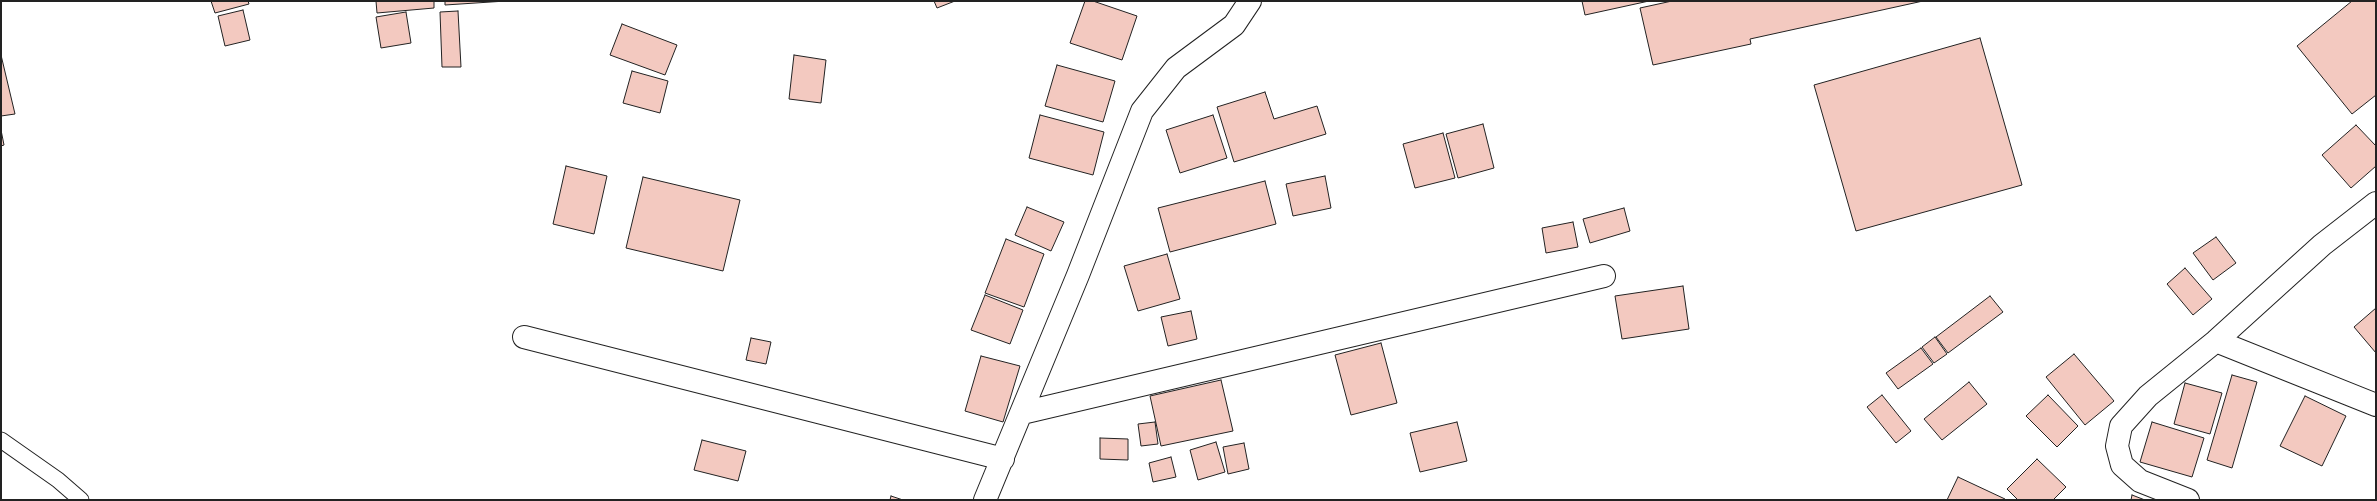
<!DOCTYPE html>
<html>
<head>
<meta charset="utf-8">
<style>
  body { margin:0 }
  #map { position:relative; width:2377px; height:501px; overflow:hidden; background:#fff; font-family:Rubik,sans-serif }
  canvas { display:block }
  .frame { position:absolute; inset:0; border:2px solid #222; pointer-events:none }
</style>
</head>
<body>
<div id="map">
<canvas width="2377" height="501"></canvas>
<div class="frame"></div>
</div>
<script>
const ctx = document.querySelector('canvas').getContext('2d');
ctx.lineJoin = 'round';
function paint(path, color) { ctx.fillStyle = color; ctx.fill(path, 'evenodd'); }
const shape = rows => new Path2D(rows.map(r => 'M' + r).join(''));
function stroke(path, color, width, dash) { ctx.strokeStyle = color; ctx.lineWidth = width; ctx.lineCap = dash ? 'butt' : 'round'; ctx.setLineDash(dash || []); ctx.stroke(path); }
const building = shape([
  [211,1,248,1,249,4,215,13,211,1],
  [376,1,434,1,434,8,377,13,376,1],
  [445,1,506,1,445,5,445,1],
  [934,1,955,1,937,8,934,1],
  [1085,1,1093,1,1137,16,1122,60,1070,43,1085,1],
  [1582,1,1649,1,1585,15,1582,1],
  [1672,1,1923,1,1750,39,1751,44,1653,65,1640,8,1672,1],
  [2352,1,2376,1,2376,95,2352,114,2297,46,2352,1],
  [243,10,250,40,225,46,218,16,243,10],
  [458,11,461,67,442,67,440,12,458,11],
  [406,12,411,43,381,48,376,17,406,12],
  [622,24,677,45,665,75,610,55,622,24],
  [1980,38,2022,185,1856,231,1814,85,1980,38],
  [1,55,15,114,1,116,1,55],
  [794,55,826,60,821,103,789,99,794,55],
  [1057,65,1115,81,1103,122,1045,106,1057,65],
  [632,71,668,81,660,113,623,103,632,71],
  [1265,92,1274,119,1317,106,1326,134,1234,162,1217,107,1265,92],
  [1040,115,1104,132,1093,175,1029,158,1040,115],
  [1213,115,1227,158,1180,173,1166,130,1213,115],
  [1483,124,1494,168,1458,178,1446,134,1483,124],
  [2356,125,2376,146,2376,166,2351,188,2322,155,2356,125],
  [1,130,4,145,1,146,1,130],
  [1443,133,1455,178,1415,188,1403,144,1443,133],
  [566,166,607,176,594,234,553,224,566,166],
  [1325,176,1331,208,1293,216,1286,184,1325,176],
  [643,177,740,200,723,271,626,248,643,177],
  [1265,181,1276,224,1170,252,1158,208,1265,181],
  [1027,207,1064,222,1051,251,1015,235,1027,207],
  [1624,208,1630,231,1590,243,1583,219,1624,208],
  [1573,222,1578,247,1546,253,1542,228,1573,222],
  [2216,237,2236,263,2213,280,2193,253,2216,237],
  [1006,239,1044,254,1024,307,985,293,1006,239],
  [1167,254,1180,299,1138,311,1124,266,1167,254],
  [2185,268,2212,299,2193,315,2167,284,2185,268],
  [1683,286,1689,329,1622,339,1615,296,1683,286],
  [985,295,1023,310,1010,344,971,330,985,295],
  [1990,296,2003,312,1948,353,1936,337,1990,296],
  [2376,308,2376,353,2354,327,2376,308],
  [1191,311,1197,339,1168,346,1161,317,1191,311],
  [1935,337,1947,354,1934,363,1922,347,1935,337],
  [751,338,771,342,766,364,746,360,751,338],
  [1381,343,1397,403,1351,415,1335,355,1381,343],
  [1921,348,1933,364,1898,389,1886,373,1921,348],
  [2074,354,2114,401,2085,425,2046,377,2074,354],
  [981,356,1020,366,1003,422,965,411,981,356],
  [2232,375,2257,382,2232,468,2207,460,2232,375],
  [1221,380,1233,431,1161,446,1150,396,1221,380],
  [1969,382,1987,404,1942,440,1924,419,1969,382],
  [2185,383,2222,393,2210,434,2174,424,2185,383],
  [1882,395,1911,431,1896,443,1867,407,1882,395],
  [2048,395,2078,426,2057,447,2026,416,2048,395],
  [2305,396,2346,416,2322,466,2280,446,2305,396],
  [1155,422,1158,444,1141,446,1138,424,1155,422],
  [1457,422,1467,461,1420,472,1410,433,1457,422],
  [2152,422,2204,438,2192,477,2140,462,2152,422],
  [1100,438,1128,439,1128,460,1100,459,1100,438],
  [702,440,746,451,738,481,694,470,702,440],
  [1216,442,1225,472,1198,480,1190,450,1216,442],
  [1244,443,1249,469,1228,474,1223,447,1244,443],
  [1171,457,1176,477,1153,482,1149,463,1171,457],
  [2037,459,2066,487,2053,500,2018,500,2007,489,2037,459],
  [1958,477,2005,499,2004,500,1947,500,1958,477],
  [2132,495,2145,500,2131,500,2132,495],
  [891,496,903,500,890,500,891,496]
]);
const service = shape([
  [1,440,58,480,81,500]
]);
const minor = shape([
  [524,337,1003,459],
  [2216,341,2376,405],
  [1022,413,1604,276],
  [985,500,1078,275,1142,111,1176,68,1234,25,1250,1],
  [2188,500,2140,481,2122,465,2117,446,2121,426,2148,396,2216,341,2322,245,2376,203]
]);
paint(building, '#f3c9c0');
stroke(building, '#222', 1);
stroke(service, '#222', 17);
stroke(minor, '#222', 24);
stroke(service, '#fff', 15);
stroke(minor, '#fff', 22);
</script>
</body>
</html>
